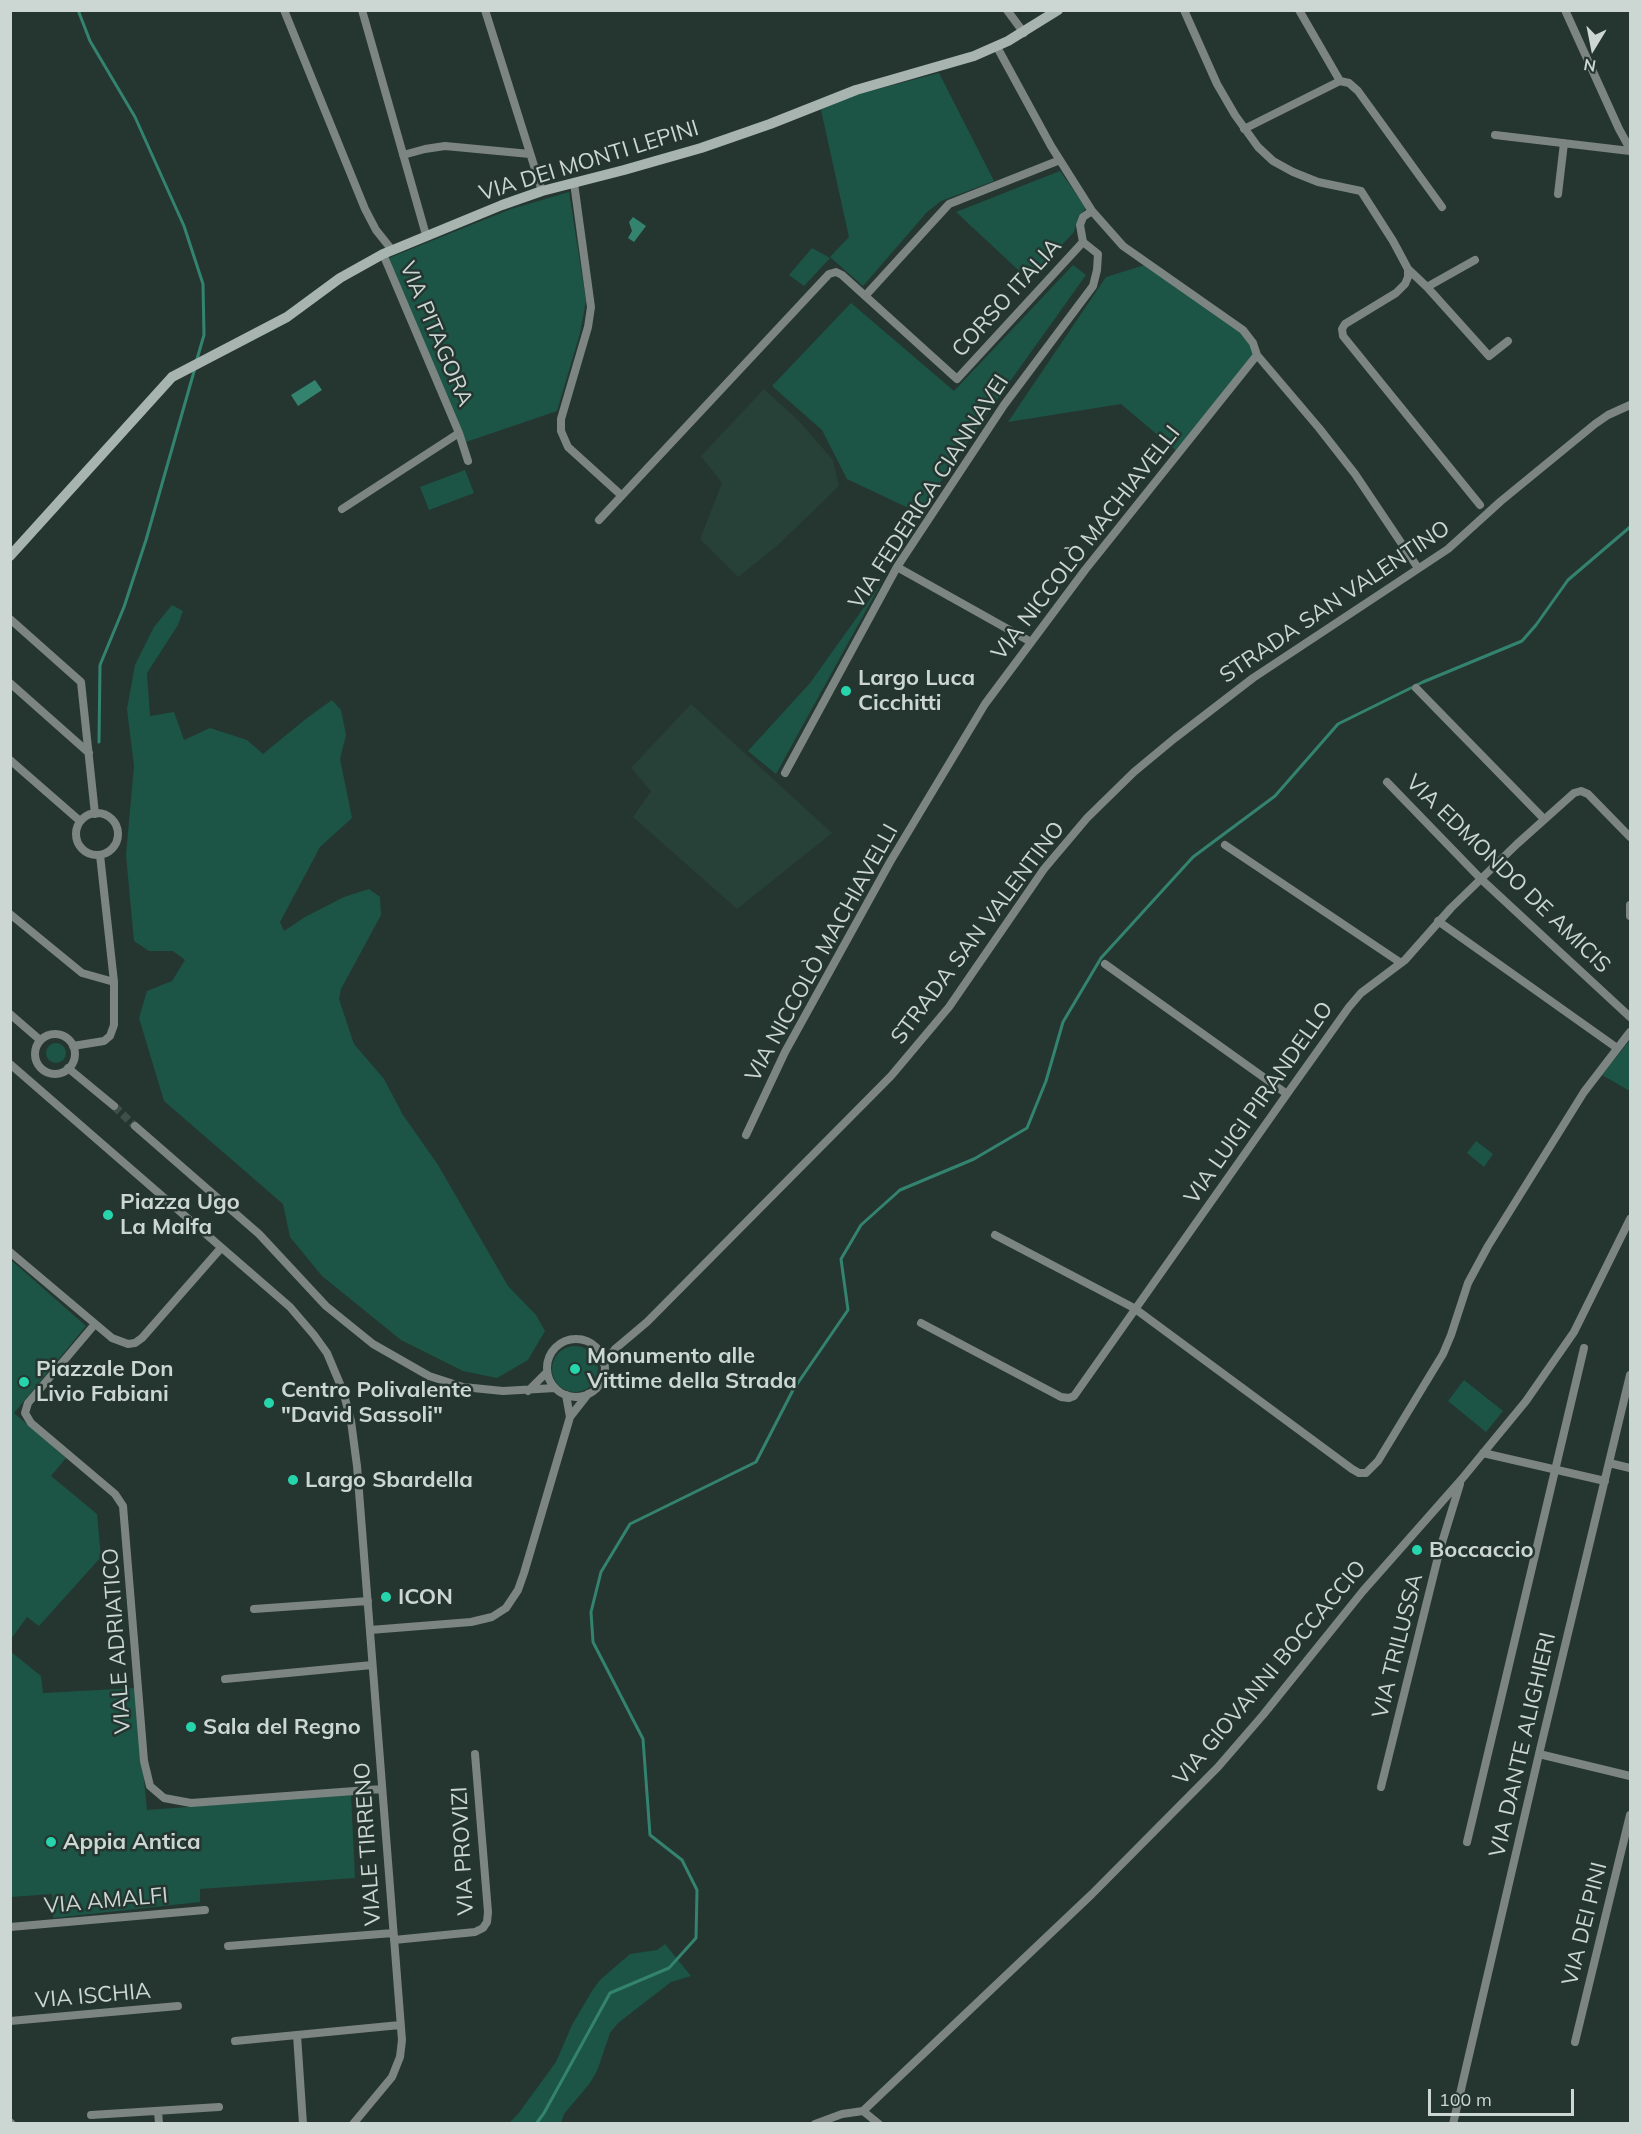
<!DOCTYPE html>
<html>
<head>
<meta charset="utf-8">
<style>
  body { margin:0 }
  #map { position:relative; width:1641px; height:2134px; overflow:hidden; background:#253631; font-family:Mulish,sans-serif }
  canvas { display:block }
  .frame { position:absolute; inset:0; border:12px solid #ccd6d3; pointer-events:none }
  .north { position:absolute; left:1563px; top:18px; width:60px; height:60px; -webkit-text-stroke:4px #253631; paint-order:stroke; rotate:190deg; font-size:16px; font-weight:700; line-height:24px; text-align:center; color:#ccd6d3 }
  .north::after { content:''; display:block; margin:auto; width:21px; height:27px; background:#ccd6d3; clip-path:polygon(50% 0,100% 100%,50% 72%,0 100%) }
  .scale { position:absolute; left:1428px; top:2089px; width:146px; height:27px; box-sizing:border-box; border:3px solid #ccd6d3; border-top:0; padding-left:8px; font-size:18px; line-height:21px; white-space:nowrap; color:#ccd6d3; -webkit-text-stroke:4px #253631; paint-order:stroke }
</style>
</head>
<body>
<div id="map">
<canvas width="1641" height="2134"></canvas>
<div class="frame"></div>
<div class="north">N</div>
<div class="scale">100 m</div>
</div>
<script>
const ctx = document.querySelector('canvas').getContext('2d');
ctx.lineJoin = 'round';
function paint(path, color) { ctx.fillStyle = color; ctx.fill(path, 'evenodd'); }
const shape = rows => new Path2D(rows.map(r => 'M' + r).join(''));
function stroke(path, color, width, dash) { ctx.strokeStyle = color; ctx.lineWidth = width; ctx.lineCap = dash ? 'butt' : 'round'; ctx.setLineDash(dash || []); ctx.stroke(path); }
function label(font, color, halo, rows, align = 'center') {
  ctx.font = font + ' Mulish,sans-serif'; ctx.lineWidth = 5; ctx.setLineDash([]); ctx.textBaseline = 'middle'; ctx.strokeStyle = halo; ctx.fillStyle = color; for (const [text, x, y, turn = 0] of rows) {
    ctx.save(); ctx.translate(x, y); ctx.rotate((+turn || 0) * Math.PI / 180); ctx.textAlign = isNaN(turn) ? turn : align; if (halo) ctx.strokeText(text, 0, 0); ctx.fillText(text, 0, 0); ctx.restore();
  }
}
const built = shape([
  [764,389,798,420,833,460,839,486,778,545,738,577,700,539,722,483,701,456],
  [691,704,832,833,737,909,633,817,651,791,631,768]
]);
const green = shape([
  [939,73,994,181,941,201,927,212,863,286,830,257,849,237,821,110,848,97],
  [1060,171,1086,208,1078,217,1074,232,1029,280,956,212],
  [569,192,586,301,580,333,557,411,466,442,389,258,511,209],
  [812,248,830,258,804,286,789,275],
  [1148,264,1233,322,1257,355,1179,453,1121,404,1008,422,1106,277],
  [1073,265,1086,275,986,415,919,513,847,479,822,430,772,386,851,303,954,391],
  [465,470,474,493,429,510,420,487],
  [880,585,776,774,748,751,810,683],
  [172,605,183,611,178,625,147,673,150,716,174,712,184,740,210,728,247,740,263,754,307,718,332,700,341,710,346,735,340,759,352,818,320,847,280,922,284,931,305,917,344,897,369,889,380,897,381,915,341,989,339,999,354,1044,384,1079,403,1115,438,1165,508,1286,536,1315,545,1331,528,1360,497,1378,463,1371,401,1340,322,1276,290,1237,283,1204,164,1101,139,1018,147,991,172,981,185,960,173,951,149,951,134,941,126,855,134,766,127,709,135,665,154,627],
  [1630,1040,1630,1091,1602,1075],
  '46 1053a10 10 0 1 1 20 0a10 10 0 1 1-20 0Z',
  [1476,1141,1493,1154,1484,1167,1467,1153],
  [11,1260,86,1326,14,1413,66,1458,51,1476,97,1514,101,1557,39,1626,27,1617,11,1639],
  '552 1369a23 23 0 1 1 46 0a23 23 0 1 1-46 0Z',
  [1464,1380,1503,1411,1486,1432,1448,1401],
  [10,1651,41,1676,43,1693,135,1688,147,1810,351,1795,355,1878,200,1889,200,1902,53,1918,52,1894,11,1897],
  [665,1944,691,1976,671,1982,618,2023,610,2033,597,2071,590,2083,564,2114,561,2123,509,2123,518,2114,556,2062,572,2025,592,1991,600,1980,630,1954,657,1950]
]);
const water = shape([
  [633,217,646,226,634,242,628,238,632,231,629,222],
  [315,380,322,390,298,406,291,395]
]);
const stream = shape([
  [78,10,90,41,135,117,184,226,203,284,204,335,197,359],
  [99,742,100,665,124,607,146,540,195,368],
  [536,2124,544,2113,610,1993,669,1968,696,1938,697,1890,682,1860,650,1835,643,1739,593,1642,591,1612,601,1572,630,1524,756,1462,793,1390,848,1310,841,1259,861,1225,900,1190,974,1159,1027,1128,1046,1081,1063,1022,1101,958,1193,857,1275,796,1338,724,1423,682,1522,641,1536,625,1568,580,1630,527]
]);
const streetTunnel = shape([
  [114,1106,135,1126]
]);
const street = shape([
  [284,10,365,209,376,230,392,250],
  [362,10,426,235],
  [485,10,542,191],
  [1007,10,1024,33],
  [1184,10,1217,84,1235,115,1258,147,1273,161,1293,172,1318,182,1361,191,1393,241,1408,269,1408,277,1405,284,1396,293,1345,324,1342,329,1343,336,1480,505],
  [1299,10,1340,81],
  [1565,10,1619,129,1630,149],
  [1244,129,1340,81,1349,83,1358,91,1442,207],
  [1495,135,1630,151],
  [403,155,425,149,445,146,530,154],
  [574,183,591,307,588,327,561,419,561,431,568,447,621,495],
  [1558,194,1564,143],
  [1408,269,1427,287,1489,356,1508,341],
  [1427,287,1475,260],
  [865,296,949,204,1060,160],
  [1257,355,1319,428,1355,474,1418,568],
  [459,433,468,461],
  [342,509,459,433,383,254],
  [599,520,829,274,836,272,842,275,957,379,1083,242,1080,225,1083,217,1092,211],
  [897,567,1031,642],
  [10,619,81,682,95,814],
  [10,683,89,753],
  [1416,688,1544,819],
  [10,760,80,821],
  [785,773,897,567,1004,405,1093,286,1097,270,1098,254,1083,242],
  [1387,782,1481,879,1630,1017],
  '76 834a21 21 0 1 1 42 0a21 21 0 1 1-42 0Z',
  [1225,845,1401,963],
  [1630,905,1630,916],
  [10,914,82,973,114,982],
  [1438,921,1617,1048],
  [1105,964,1287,1094],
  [10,1014,40,1040],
  '35 1054a20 20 0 1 1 40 0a20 20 0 1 1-40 0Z',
  [73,1046,104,1041,110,1036,114,1025,114,982,100,855],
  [10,1064,290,1307,314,1335,327,1353,343,1391,351,1421,357,1466,402,2040,400,2057,392,2077,353,2124],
  [68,1068,114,1106],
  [135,1126,259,1234,326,1306,373,1344,429,1376,463,1387,503,1391,555,1388],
  [746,1135,785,1052,890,862,985,704,1085,570,1257,355,1253,343,1243,330,1123,246,1092,211,1051,146,997,47],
  [995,1235,1134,1308,1352,1469,1359,1473,1366,1473,1378,1461,1443,1354,1451,1335,1468,1283,1488,1246,1584,1092,1630,1032],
  [10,1252,112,1338,128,1344,135,1343,142,1338,221,1248],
  [921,1323,1061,1397,1069,1398,1074,1396,1287,1094,1349,1007,1361,993,1405,960,1451,908,1517,844,1574,793,1581,791,1588,794,1630,837],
  [95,1324,28,1403,25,1413,31,1423,115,1494,123,1506,144,1761,150,1786,164,1798,191,1803,382,1789],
  '547 1368a29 29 0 1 1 58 0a29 29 0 1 1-58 0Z',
  [604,1364,615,1349,647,1322,891,1076,949,1007,1044,869,1087,818,1134,772,1175,738,1253,678,1448,549,1501,501,1595,424,1608,415,1630,405],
  [528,1391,547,1372],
  [566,1395,570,1417],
  [1483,1453,1605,1481],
  [1609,1463,1630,1468],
  [254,1609,368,1601],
  [370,1630,471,1622,492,1617,506,1608,518,1590,524,1573,570,1417,588,1394],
  [225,1679,372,1665],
  [1539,1754,1630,1776],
  [1381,1787,1440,1549,1460,1484],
  [1467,1842,1584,1348],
  [10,1927,205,1910],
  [394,1940,475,1932,483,1928,487,1922,488,1912,475,1754],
  [228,1946,393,1933],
  [10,2021,178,2006],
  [297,2035,303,2124],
  [235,2041,400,2025],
  [1575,2042,1630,1815],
  [158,2111,159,2124],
  [91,2115,219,2107],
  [10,2122,12,2124],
  [815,2124,842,2114,863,2111],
  [879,2124,863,2111,1092,1894,1218,1767,1263,1715,1363,1591,1461,1480,1526,1401,1574,1332,1630,1219],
  [1453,2124,1539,1754,1630,1375]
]);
const secondary = shape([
  [10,556,172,377,287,317,340,278,383,254,502,205,542,191,624,170,701,148,770,124,856,90,974,56,1008,41,1058,10]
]);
const markers = [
  [846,691,6,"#27d5ad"],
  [108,1215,6,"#27d5ad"],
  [575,1369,6,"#27d5ad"],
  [24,1382,6,"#27d5ad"],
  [269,1403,6,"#27d5ad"],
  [293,1480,6,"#27d5ad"],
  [1417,1550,6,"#27d5ad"],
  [386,1597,6,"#27d5ad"],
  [191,1727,6,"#27d5ad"],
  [51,1842,6,"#27d5ad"]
];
const streetNames = [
  ["VIA DEI MONTI LEPINI",589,161,-17],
  ["CORSO ITALIA",1007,298,-48],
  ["VIA PITAGORA",436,334,67],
  ["VIA FEDERICA CIANNAVEI",929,492,-57],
  ["VIA NICCOLÒ MACHIAVELLI",1086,543,-52],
  ["STRADA SAN VALENTINO",1335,602,-34],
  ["VIA EDMONDO DE AMICIS",1508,874,44],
  ["STRADA SAN VALENTINO",978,933,-53],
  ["VIA NICCOLÒ MACHIAVELLI",822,953,-61],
  ["VIA LUIGI PIRANDELLO",1259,1103,-55],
  ["VIALE ADRIATICO",117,1641,-94],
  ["VIA TRILUSSA",1398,1646,-76],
  ["VIA GIOVANNI BOCCACCIO",1270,1673,-50],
  ["VIA DANTE ALIGHIERI",1523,1745,-77],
  ["VIALE TIRRENO",368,1844,-94],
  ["VIA PROVIZI",463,1851,-93],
  ["VIA AMALFI",106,1901,-5],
  ["VIA DEI PINI",1585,1924,-76],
  ["VIA ISCHIA",93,1996,-5]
];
const poiNames = [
  ["Largo Luca",858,678],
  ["Cicchitti",858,703],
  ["Piazza Ugo",120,1202],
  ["La Malfa",120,1227],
  ["Monumento alle",587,1356],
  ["Vittime della Strada",587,1381],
  ["Piazzale Don",36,1369],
  ["Livio Fabiani",36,1394],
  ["Centro Polivalente",281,1390],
  ["\"David Sassoli\"",281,1415],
  ["Largo Sbardella",305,1480],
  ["Boccaccio",1429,1550],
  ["ICON",398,1597],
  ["Sala del Regno",203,1727],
  ["Appia Antica",63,1842]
];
paint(built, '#274038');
paint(green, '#1c5545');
paint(water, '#33836e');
stroke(stream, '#33836e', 3);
stroke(streetTunnel, '#3e4e49', 8, [8, 4]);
stroke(street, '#7d8582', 8);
stroke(secondary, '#a7b4af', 10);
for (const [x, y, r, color] of markers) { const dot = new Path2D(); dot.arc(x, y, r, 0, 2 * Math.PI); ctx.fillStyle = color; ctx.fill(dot); stroke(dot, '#253631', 2); }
label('22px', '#ccd6d3', '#253631', streetNames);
label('bold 22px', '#ccd6d3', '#253631', poiNames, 'left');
</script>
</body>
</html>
